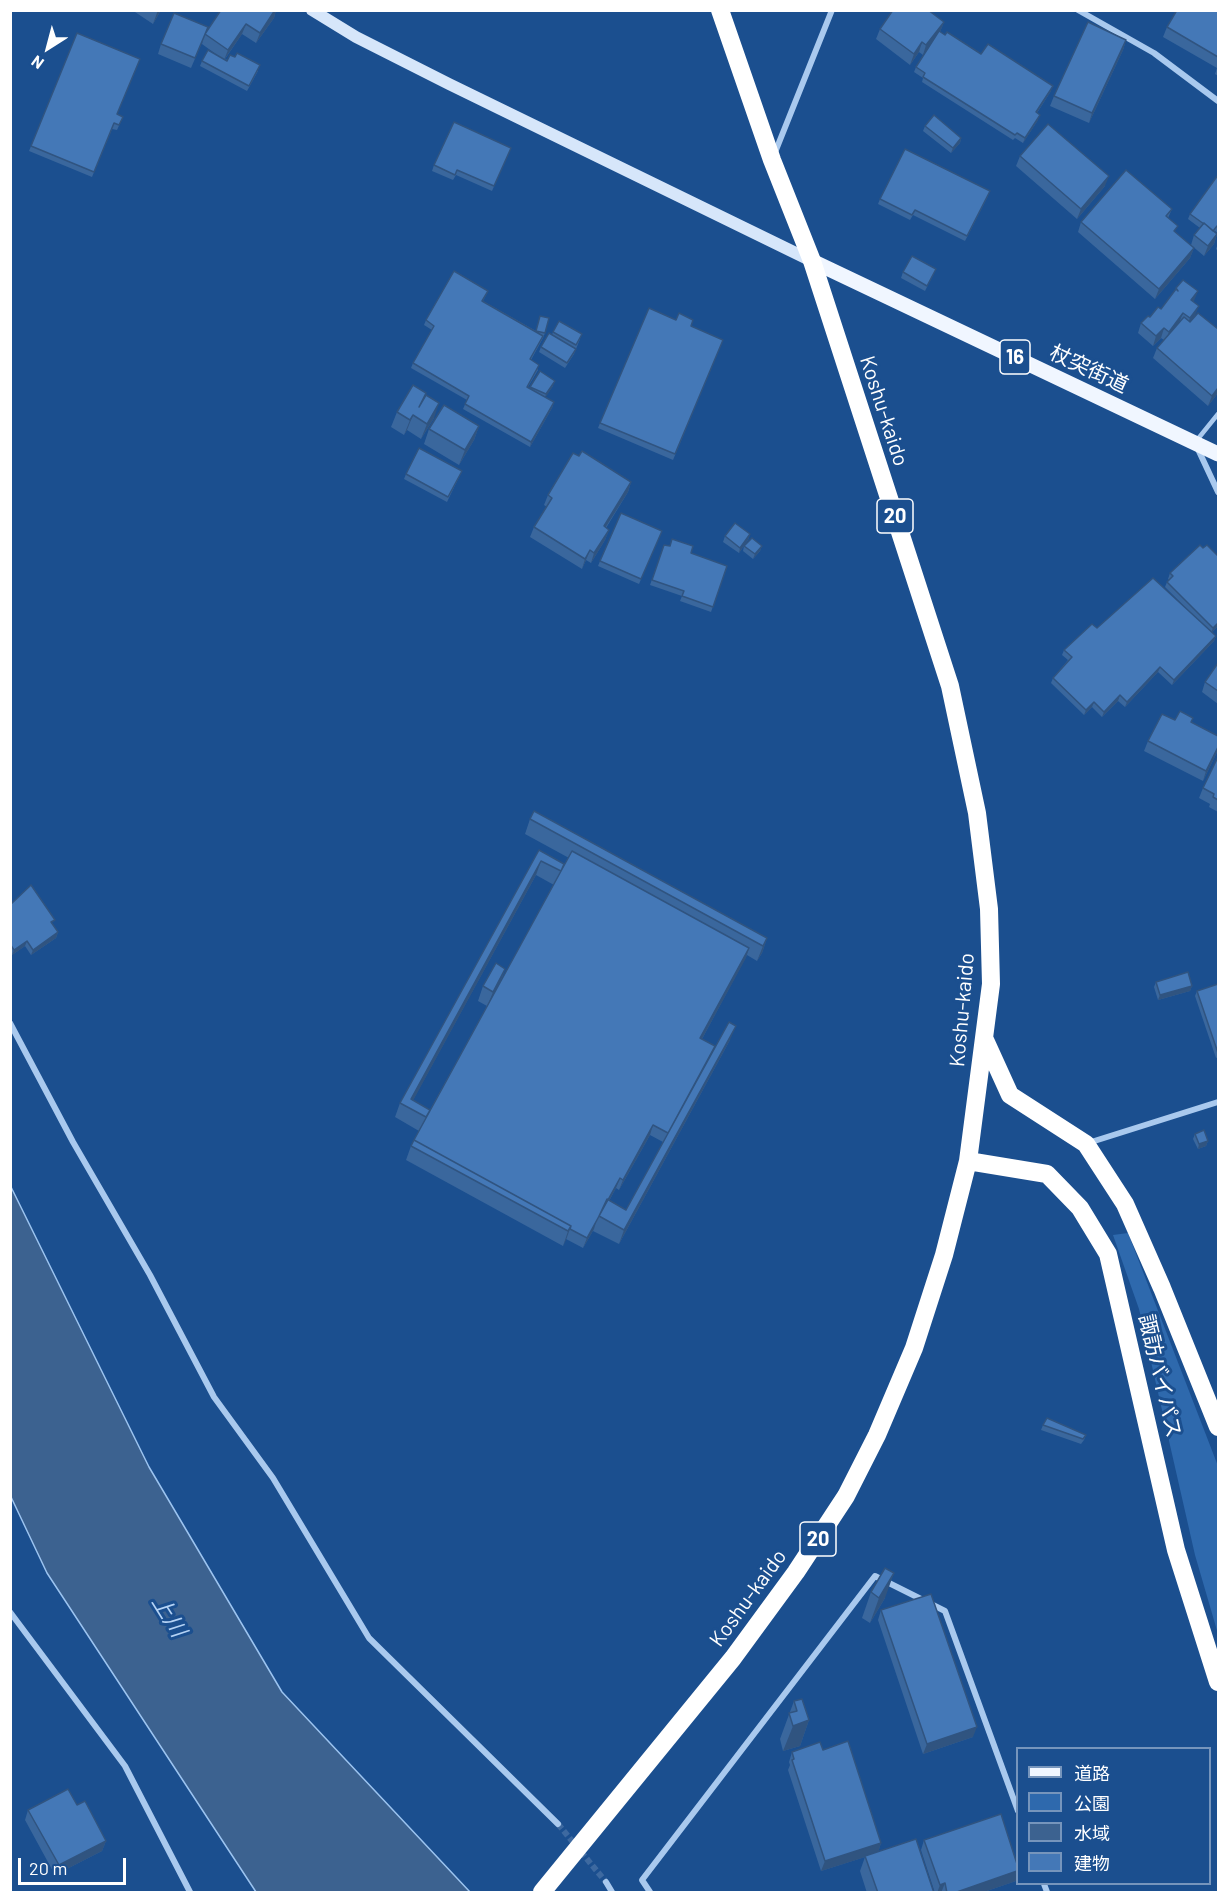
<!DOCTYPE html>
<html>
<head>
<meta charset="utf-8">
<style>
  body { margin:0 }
  #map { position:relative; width:1229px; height:1903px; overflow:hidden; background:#1b4f8f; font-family:Barlow,"Noto Sans JP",sans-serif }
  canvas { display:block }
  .frame { position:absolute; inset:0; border:12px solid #fff; pointer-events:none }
  .legend { position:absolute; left:1016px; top:1747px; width:195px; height:138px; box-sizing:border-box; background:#1b4f8f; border:2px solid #7695bc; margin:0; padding:8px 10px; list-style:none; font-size:18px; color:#fff }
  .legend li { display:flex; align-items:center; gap:12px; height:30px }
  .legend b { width:30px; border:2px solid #7695bc }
  .north { position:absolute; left:18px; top:18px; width:60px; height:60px; -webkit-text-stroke:4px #1b4f8f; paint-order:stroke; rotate:216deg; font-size:16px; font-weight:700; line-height:24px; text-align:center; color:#fff }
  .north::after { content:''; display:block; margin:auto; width:21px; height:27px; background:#fff; clip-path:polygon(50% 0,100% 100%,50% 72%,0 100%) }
  .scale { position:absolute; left:18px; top:1858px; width:108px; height:27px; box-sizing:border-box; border:3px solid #fff; border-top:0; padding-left:8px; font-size:18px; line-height:21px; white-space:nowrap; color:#fff; -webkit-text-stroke:4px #1b4f8f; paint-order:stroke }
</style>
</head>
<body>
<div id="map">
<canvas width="1229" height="1903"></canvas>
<div class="frame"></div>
<ul class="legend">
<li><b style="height:8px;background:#f0f6ff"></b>道路</li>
<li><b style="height:16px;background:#2e69ad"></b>公園</li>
<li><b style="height:16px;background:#3c6290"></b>水域</li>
<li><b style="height:16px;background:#4478b7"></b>建物</li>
</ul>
<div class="north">N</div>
<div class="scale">20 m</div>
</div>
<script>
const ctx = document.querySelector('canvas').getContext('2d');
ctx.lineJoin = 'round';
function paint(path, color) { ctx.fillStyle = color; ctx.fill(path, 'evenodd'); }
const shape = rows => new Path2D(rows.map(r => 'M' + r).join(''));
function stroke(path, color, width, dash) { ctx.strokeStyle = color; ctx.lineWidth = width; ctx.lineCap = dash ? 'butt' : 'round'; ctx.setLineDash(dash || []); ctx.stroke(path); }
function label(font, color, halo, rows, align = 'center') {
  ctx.font = font + ' Barlow,"Noto Sans JP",sans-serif'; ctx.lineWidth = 6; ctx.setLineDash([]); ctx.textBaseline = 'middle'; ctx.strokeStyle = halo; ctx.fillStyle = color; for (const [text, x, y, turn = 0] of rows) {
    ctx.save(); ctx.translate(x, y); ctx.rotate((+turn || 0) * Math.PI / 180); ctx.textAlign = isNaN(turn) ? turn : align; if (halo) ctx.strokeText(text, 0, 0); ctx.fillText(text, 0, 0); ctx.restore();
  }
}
const green = shape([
  [1128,1233,1218,1466,1218,1634,1195,1555,1139,1309,1113,1235]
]);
const water = shape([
  [11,1187,149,1467,282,1692,470,1892,256,1892,47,1573,11,1497,11,1187]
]);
const streetTunnel = shape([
  [558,1824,606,1882]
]);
const lane = shape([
  [1197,440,1218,414]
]);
const street = shape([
  [1078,10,1154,53,1218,101],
  [774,155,832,10],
  [1197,447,1218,492],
  [10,1023,73,1142,150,1275,214,1397,273,1478,369,1638,558,1824],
  [1088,1143,1218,1102],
  [10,1612,125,1766,190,1892],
  [606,1882,612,1892],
  [1044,1884,1047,1892],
  [650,1892,642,1880,875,1576,945,1611,1018,1811]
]);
const secondary = shape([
  [312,10,356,37,449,84,812,261]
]);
const primary = shape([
  [812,261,1218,454]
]);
const highway = shape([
  [985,1040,1010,1095,1086,1144,1125,1204,1162,1288,1218,1427],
  [968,1161,1047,1174,1080,1208,1108,1254,1176,1550,1218,1682],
  [542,1892,733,1658,796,1572,846,1496,877,1435,914,1348,944,1255,968,1161,991,984,989,909,977,813,950,686,812,261,772,160,720,10]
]);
const wall = shape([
  [132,10,161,10,153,24],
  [221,10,276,10,274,18,256,43,242,34,225,59,258,71,247,91,200,66,202,61,217,55,202,44,203,40,191,68,158,54,161,44,205,34],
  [1218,10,1218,76,1215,74,1217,68,1163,37,1167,27],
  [944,22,940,32,945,35,1051,91,1037,113,1038,120,1023,143,1015,138,1013,140,922,82,923,78,914,72,916,67,928,48,923,55,919,52,910,65,876,39,880,29],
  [77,33,117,115,123,117,117,130,112,129,92,177,29,151],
  [1126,40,1123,50,1089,123,1050,106,1054,96],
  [925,126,961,138,960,143,951,153,923,131],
  [511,148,492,191,456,175,453,180,432,171,434,165],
  [1020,156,1105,186,1077,219,1016,166],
  [1218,175,1218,233,1215,231,1215,232,1217,234,1214,244,1204,256,1191,245,1194,235,1200,228,1188,219,1190,214],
  [988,196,965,241,913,215,910,220,878,204,880,199],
  [1172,209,1168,218,1175,232,1194,248,1190,258,1155,299,1078,232,1081,222],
  [1218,243,1218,251,1216,249],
  [936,269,925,291,901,278,903,272],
  [1183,280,1194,301,1195,316,1218,393,1208,406,1153,358,1157,348,1164,340,1161,338,1153,346,1138,333,1141,323,1161,309],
  [488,291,483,301,536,331,540,316,545,333,543,338,531,360,538,370,528,387,530,388,540,371,553,386,545,397,554,402,552,408,530,447,463,409,467,400,411,368,413,363,432,330,424,325,426,320],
  [691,326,723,340,673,460,598,428,600,423],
  [553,332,580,339,574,354,565,368,539,352,541,347,552,335],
  [426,393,423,400,434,418,421,439,407,430,404,435,391,427,397,412],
  [479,426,474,440,459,465,424,444,429,429],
  [579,456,631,482,628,492,606,528,609,530,605,540,591,563,586,560,582,569,530,537,534,527,547,507,544,505,548,495],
  [462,471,447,502,404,479,406,474],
  [662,531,639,584,598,566,600,561],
  [750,534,748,540,739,553,723,542,725,536],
  [664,545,691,553,727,566,711,612,680,601,682,596,650,585],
  [744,546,762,546,760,551,753,559,743,551],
  [1170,573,1218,626,1212,632,1216,636,1214,641,1172,685,1158,672,1125,707,1118,701,1102,717,1092,707,1084,715,1051,683,1053,678,1068,660,1062,655,1064,650,1097,628,1186,608,1165,587,1167,582,1169,580,1168,579],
  [1218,663,1218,704,1202,692,1205,682],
  [1175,720,1192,723,1218,750,1203,781,1144,751,1148,741],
  [1218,757,1218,812,1209,807,1210,804,1199,798,1203,788],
  [530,819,767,938,762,953,757,961,747,955,702,1039,715,1046,730,1040,619,1244,593,1231,594,1229,583,1248,566,1239,563,1246,406,1160,411,1146,419,1131,395,1117,400,1103,539,850,564,864,569,858,525,834],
  [536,875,554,885,501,981,505,969,483,986,478,1001,487,1006,430,1110,413,1100],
  [650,1135,663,1142,626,1210,609,1201,616,1188,619,1190],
  [10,905,53,925,58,932,56,938,31,955,25,946,12,955,10,952],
  [1156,982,1192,986,1190,991,1158,1000,1154,987],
  [1218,984,1218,1057,1216,1058,1195,996,1197,991],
  [1195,1134,1208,1141,1206,1146,1198,1149,1193,1139],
  [1043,1425,1086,1435,1084,1440,1081,1444,1041,1430],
  [871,1592,885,1598,870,1623,862,1618],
  [881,1610,973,1737,923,1754,878,1620],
  [794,1701,809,1720,800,1746,783,1751,780,1739],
  [823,1750,881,1843,878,1852,934,1893,867,1893,860,1871,865,1857,821,1871,788,1770,790,1765,789,1762,792,1752],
  [77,1805,106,1841,102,1851,55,1875,25,1820,28,1810],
  [924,1840,1016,1881,981,1893,935,1893,921,1850]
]);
const shadedWall = shape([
  [158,10,161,10,153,24],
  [275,10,276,10,274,18,256,43,260,33],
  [944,22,940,32,923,55,926,45],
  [246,24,242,34,224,60,228,50],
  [1126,40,1123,50,1089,123,1092,113],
  [922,42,919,52,910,65,914,54],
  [1053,86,1051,91,1034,117,1036,112],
  [1040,115,1038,120,1023,143,1025,138],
  [961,138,960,143,951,153,953,148],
  [1109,176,1105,186,1077,219,1081,209],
  [1217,234,1214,244,1204,256,1208,246],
  [1194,248,1190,258,1155,299,1159,289],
  [1198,291,1194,301,1187,310,1191,300],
  [1199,306,1195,316,1186,328,1190,318],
  [1183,313,1179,323,1165,342,1169,332],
  [1164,328,1161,338,1153,346,1156,336],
  [555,381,553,386,544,400,546,394],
  [1218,388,1218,393,1208,406,1212,396],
  [554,402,552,408,530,447,531,442],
  [439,403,434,418,421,439,427,424],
  [413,415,407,430,404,435,410,420],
  [479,426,474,440,459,465,465,450],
  [631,482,628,492,600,536,604,526],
  [609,530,605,540,591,563,594,553],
  [750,534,748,540,739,553,740,548],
  [762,546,760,551,753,559,755,554],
  [590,550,586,560,582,569,585,559],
  [1218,623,1218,626,1211,633,1213,628],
  [1216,636,1214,641,1172,685,1174,680],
  [1160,667,1158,672,1125,707,1127,702],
  [1120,695,1118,701,1102,717,1104,712],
  [1094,702,1092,707,1084,715,1086,710],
  [1218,747,1218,750,1203,781,1206,771],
  [541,861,536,875,409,1108,411,1099],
  [58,932,56,938,31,955,33,950],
  [767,938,762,953,757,961,763,946],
  [27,941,25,946,12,955,14,950],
  [749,948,746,958,697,1048,700,1038],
  [505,969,500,983,487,1007,493,992],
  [1192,986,1190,991,1158,1000,1160,995],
  [736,1026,730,1040,619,1244,624,1230],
  [653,1125,650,1135,619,1190,623,1180],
  [1208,1141,1206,1146,1198,1149,1199,1144],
  [620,1178,616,1188,600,1217,599,1216],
  [597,1219,594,1229,583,1248,587,1238],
  [571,1226,566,1240,563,1246,568,1231],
  [894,1573,885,1598,870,1623,879,1598],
  [809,1720,800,1746,783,1751,793,1726],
  [977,1727,973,1737,923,1754,927,1744],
  [106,1841,102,1851,55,1875,59,1865],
  [881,1843,878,1853,821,1871,825,1861],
  [1017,1871,1017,1876,1016,1881,981,1893,954,1893],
  [945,1883,941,1893,937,1893,940,1885]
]);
const building = shape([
  [221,10,275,10,260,33,246,24,228,50,205,34,221,10],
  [893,10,900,11,928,10,944,22,926,45,922,42,914,54,880,29,893,10],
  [1177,10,1218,10,1218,57,1167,27,1177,10],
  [174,13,208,27,195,58,161,44,174,13],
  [1088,22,1126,40,1092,113,1054,96,1088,22],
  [939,31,945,35,947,32,981,54,988,44,1053,86,1036,112,1040,115,1025,138,1017,133,1015,135,923,77,925,73,916,67,939,31],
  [77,33,140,59,117,114,123,117,119,125,114,123,94,172,31,146,77,33],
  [208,50,227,61,230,55,235,57,237,53,260,65,249,86,202,61,208,50],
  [934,115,961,138,953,148,925,126,934,115],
  [454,122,511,148,494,186,457,170,455,175,434,165,454,122],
  [1048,124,1109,176,1081,209,1020,156,1048,124],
  [905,149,990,191,967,236,915,210,912,215,880,199,905,149],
  [1126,170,1172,209,1166,216,1178,226,1174,231,1194,248,1159,289,1081,222,1126,170],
  [1218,175,1218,227,1217,226,1213,231,1204,223,1204,224,1190,214,1218,175],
  [1204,223,1217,234,1208,246,1194,235,1204,223],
  [912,256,936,269,927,286,903,272,912,256],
  [454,271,488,291,482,301,543,336,530,359,539,365,527,387,554,402,531,442,465,404,469,396,413,363,434,326,426,320,454,271],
  [1183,280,1198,291,1191,300,1199,306,1190,318,1183,313,1169,332,1164,328,1156,336,1141,323,1148,316,1150,317,1158,307,1161,309,1176,289,1178,291,1176,288,1183,280],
  [649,308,676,320,679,313,693,320,691,326,723,340,675,454,600,423,649,308],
  [1198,313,1218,329,1218,388,1212,396,1157,348,1184,317,1190,322,1198,313],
  [540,316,549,318,545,333,536,331,540,316],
  [559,321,582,334,576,345,553,332,559,321],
  [549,333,576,349,567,363,541,347,549,333],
  [540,371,555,381,546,394,530,387,540,371],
  [413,385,426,393,419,407,426,395,439,403,427,424,413,415,410,420,397,412,413,385],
  [444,405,479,426,465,450,429,429,444,405],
  [419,448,462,471,448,497,406,474,419,448],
  [582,451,631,482,604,526,609,530,594,553,590,550,585,559,534,527,552,498,548,495,573,453,579,456,582,451],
  [621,513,662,531,641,579,600,561,621,513],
  [735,523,750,534,740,548,725,536,735,523],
  [752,538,762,546,755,554,744,546,752,538],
  [672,539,693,546,691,553,727,566,713,607,682,596,684,591,652,580,664,545,670,546,672,539],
  [1200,545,1203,548,1207,545,1218,556,1218,623,1213,628,1167,582,1173,576,1170,573,1200,545],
  [1153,578,1216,636,1174,680,1160,667,1127,702,1120,695,1104,712,1094,702,1086,710,1053,678,1072,657,1064,650,1092,624,1097,628,1153,578],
  [1218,663,1218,691,1205,682,1218,663],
  [1180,711,1193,718,1191,722,1218,736,1218,747,1206,771,1148,741,1162,714,1175,720,1180,711],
  [1218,757,1218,800,1213,797,1214,794,1203,788,1218,757],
  [534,811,767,938,763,946,530,819,534,811],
  [539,850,564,864,561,871,541,861,411,1099,430,1110,426,1117,400,1103,539,850],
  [572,851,749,948,700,1038,715,1046,668,1133,653,1125,623,1180,620,1178,587,1238,570,1229,571,1226,414,1140,572,851],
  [31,885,55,920,51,922,58,932,33,950,27,941,14,950,10,944,10,905,31,885],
  [496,963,505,969,493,992,483,986,496,963],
  [1188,972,1192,986,1160,995,1156,982,1188,972],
  [1218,984,1218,1053,1197,991,1218,984],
  [729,1022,736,1026,624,1230,599,1216,607,1199,626,1210,729,1022],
  [1204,1130,1208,1141,1199,1144,1195,1134,1204,1130],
  [414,1140,571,1226,568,1231,411,1146,414,1140],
  [1047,1418,1086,1435,1083,1439,1043,1425,1047,1418],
  [885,1568,894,1573,879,1598,871,1592,885,1568],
  [931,1594,977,1727,927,1744,881,1610,931,1594],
  [802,1699,809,1720,793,1726,789,1713,797,1711,794,1701,802,1699],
  [848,1741,881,1843,825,1861,792,1760,794,1759,792,1752,820,1742,823,1750,848,1741],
  [68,1789,77,1805,85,1801,106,1841,59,1865,28,1810,68,1789],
  [1001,1814,1017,1864,1017,1871,954,1893,947,1893,945,1883,940,1885,924,1840,1001,1814],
  [916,1839,934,1893,878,1893,865,1856,916,1839]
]);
const shields = [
  [1015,357,30],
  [895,516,36],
  [818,1539,36]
];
const shieldNames = [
  ["16",1015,357],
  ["20",895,516],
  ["20",818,1539]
];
const streetNames = [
  ["杖突街道",1089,369,25],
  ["Koshu-kaido",884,411,72],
  ["Koshu-kaido",962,1010,-85],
  ["諏訪バイパス",1160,1376,77],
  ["Koshu-kaido",748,1598,-54]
];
const waterNames = [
  ["上川",169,1616,58]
];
paint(green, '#2e69ad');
paint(water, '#3c6290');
stroke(water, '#9cc4f0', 1.5);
stroke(streetTunnel, '#3d69a0', 6, [6, 3]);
stroke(lane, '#a9c9ee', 4.5);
stroke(street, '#a9c9ee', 6);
stroke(secondary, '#d6e6fa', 12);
stroke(primary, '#f0f6ff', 15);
stroke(highway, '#fff', 18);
paint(wall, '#3a679d');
paint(shadedWall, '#305480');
paint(building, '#4478b7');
stroke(building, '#305480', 1.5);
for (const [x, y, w] of shields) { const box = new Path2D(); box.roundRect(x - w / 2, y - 17, w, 34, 4.5); ctx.fillStyle = '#1b4f8f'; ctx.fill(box); stroke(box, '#fff', 1.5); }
label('bold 20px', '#fff', null, shieldNames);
label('21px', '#fff', '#1b4f8f', streetNames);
label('italic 22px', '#b5d3f5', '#1b4f8f', waterNames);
</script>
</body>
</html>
